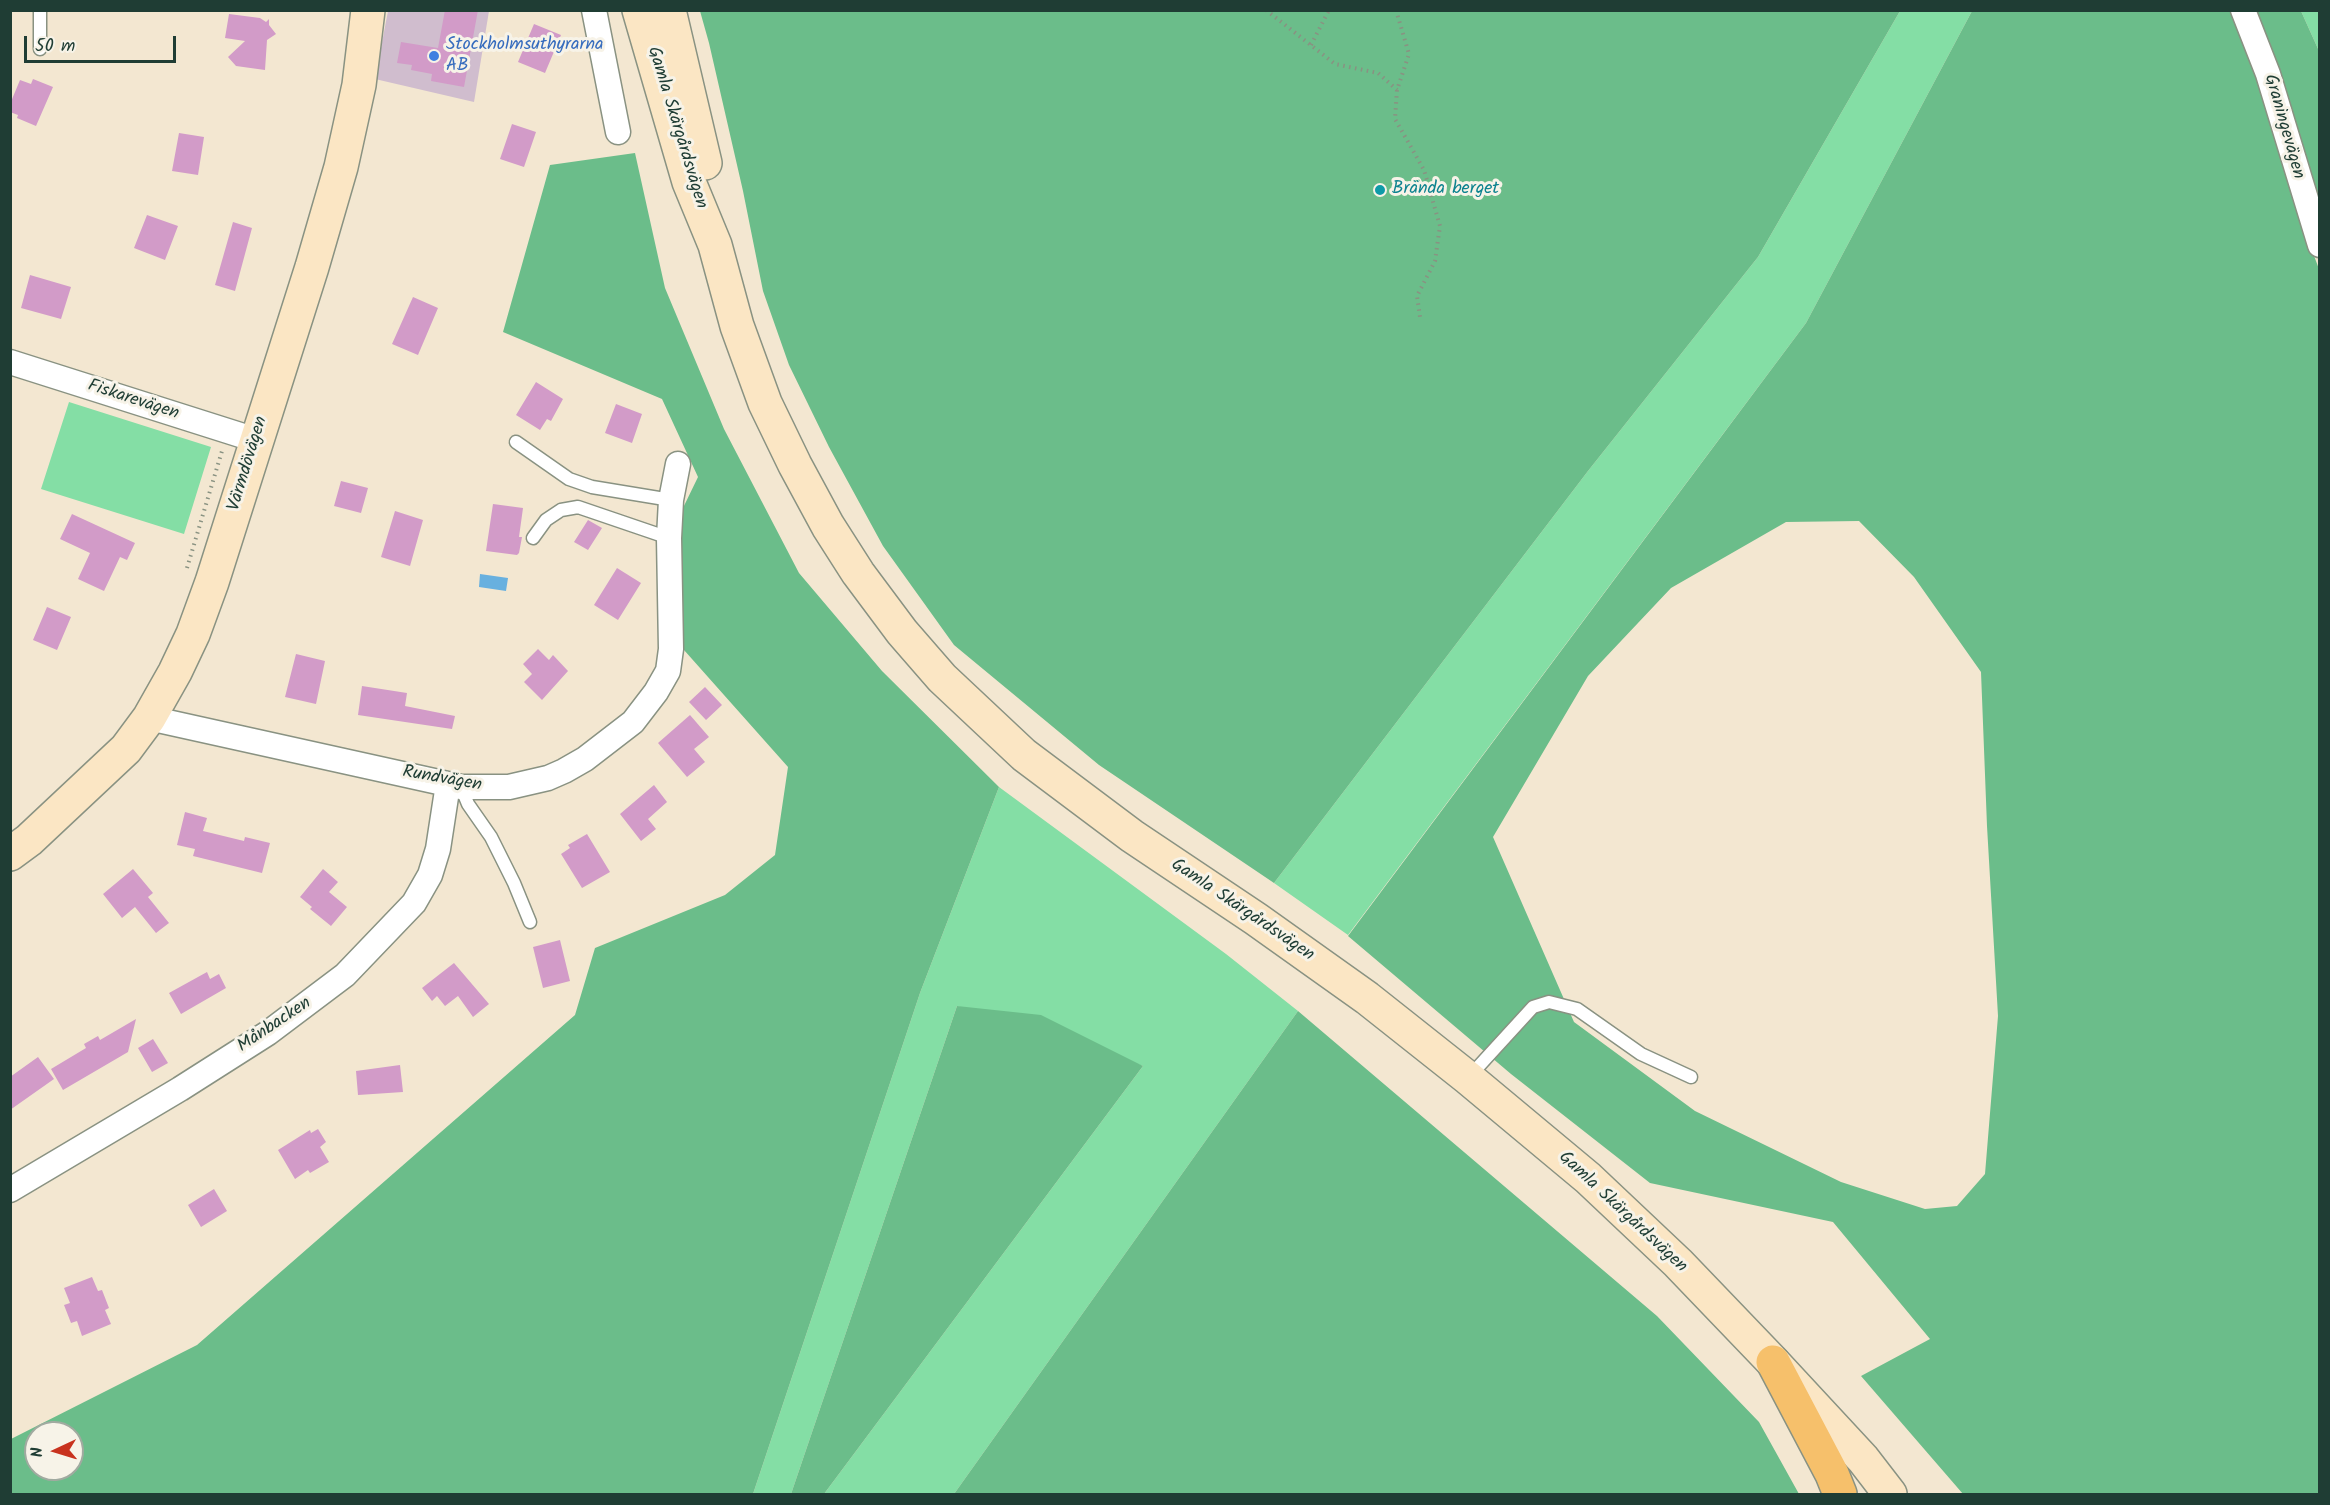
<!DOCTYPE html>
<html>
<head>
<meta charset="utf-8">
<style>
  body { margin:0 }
  #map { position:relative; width:2330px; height:1505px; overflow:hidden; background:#f3e7d1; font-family:Kalam,sans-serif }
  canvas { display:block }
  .frame { position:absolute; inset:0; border:12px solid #1f3d34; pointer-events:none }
  .north { position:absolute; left:24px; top:1421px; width:60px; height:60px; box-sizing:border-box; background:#f7f3e8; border:2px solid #a1aaa0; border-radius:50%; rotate:266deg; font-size:16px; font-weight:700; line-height:24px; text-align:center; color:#1f3d34 }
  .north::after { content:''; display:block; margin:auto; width:21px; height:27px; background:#c8321e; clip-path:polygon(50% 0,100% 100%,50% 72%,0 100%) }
  .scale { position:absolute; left:24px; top:36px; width:152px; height:27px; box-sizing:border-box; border:3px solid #1f3d34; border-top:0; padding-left:8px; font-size:18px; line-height:21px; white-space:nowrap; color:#1f3d34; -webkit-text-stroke:4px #f7f3e8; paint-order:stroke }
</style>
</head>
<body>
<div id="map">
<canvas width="2330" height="1505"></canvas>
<div class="frame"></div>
<div class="north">N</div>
<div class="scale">50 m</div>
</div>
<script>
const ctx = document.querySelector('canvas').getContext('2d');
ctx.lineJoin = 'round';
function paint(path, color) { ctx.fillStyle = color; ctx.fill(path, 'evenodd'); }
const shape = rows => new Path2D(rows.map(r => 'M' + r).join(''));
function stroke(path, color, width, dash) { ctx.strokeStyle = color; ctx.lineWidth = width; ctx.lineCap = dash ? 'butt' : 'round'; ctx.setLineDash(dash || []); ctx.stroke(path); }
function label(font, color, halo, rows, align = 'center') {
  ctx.font = font + ' Kalam,sans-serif'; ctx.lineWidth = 6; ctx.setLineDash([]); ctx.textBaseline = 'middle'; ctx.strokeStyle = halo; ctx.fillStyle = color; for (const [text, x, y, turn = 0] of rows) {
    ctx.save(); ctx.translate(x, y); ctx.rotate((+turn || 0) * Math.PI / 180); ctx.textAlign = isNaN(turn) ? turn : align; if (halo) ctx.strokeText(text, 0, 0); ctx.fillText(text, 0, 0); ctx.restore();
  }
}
const industrial = shape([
  [388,11,489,11,474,102,375,79]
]);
const green = shape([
  [1900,11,1972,11,1806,323,1348,935,1274,883,1588,471,1758,257],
  [2301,11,2319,11,2319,51],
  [69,402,211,447,184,534,41,489],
  [999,787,1226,954,1298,1011,954,1494,824,1494,1143,1066,957,1006,791,1494,753,1494,920,993]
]);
const forest = shape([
  [700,11,700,10,1900,11,1758,257,1588,471,1274,883,1099,765,954,645,883,546,829,447,789,365,763,291,743,191,709,43],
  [1972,11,2235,11,2250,44,2305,232,2319,269,2319,1494,1963,1494,1861,1376,1930,1339,1833,1222,1650,1183,1511,1074,1348,936,1806,323],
  [1859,521,1914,577,1981,672,1987,826,1998,1016,1985,1174,1957,1206,1925,1209,1841,1182,1695,1111,1574,1022,1493,837,1588,676,1671,588,1786,522],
  [2251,11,2301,11,2319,51,2319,219],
  [635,153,665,288,724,429,799,573,882,671,999,787,920,993,753,1494,11,1494,11,1439,197,1345,575,1015,595,948,725,895,775,855,788,767,684,650,676,539,682,510,698,477,662,399,503,332,550,165],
  [36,1433,72,1433,72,1469,36,1469],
  [957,1006,1041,1015,1143,1066,824,1494,791,1494],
  [1298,1011,1657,1316,1759,1422,1799,1494,954,1494]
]);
const water = shape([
  [480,574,508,578,506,591,479,587]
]);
const building = shape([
  [445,10,478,10,464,87,431,81,432,74,411,70,412,65,397,63,401,42,438,48],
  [229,14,260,18,266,22,269,19,269,25,276,34,267,40,265,70,236,66,228,57,245,41,225,38],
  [534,24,561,35,545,73,518,62],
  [33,79,53,87,36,126,17,118,18,115,10,112,10,104,20,80,31,84],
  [512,124,536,132,524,167,500,159],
  [179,133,204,137,198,175,172,171],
  [147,215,178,226,165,260,134,248],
  [233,222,252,228,235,291,215,285],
  [30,275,71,287,61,319,21,308],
  [413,297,438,308,418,355,392,344],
  [536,382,563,399,551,421,547,419,540,430,516,415],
  [616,404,642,414,632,443,605,433],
  [341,481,368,488,361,513,334,506],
  [493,504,523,508,519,537,522,537,519,553,517,555,486,551],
  [395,511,423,520,410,566,381,557],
  [72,514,135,543,127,560,120,557,104,591,78,579,90,553,60,539],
  [588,520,602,528,588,550,574,542],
  [617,568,641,583,618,620,594,605],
  [47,607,71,617,57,650,33,640],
  [538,649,549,660,553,655,568,671,542,700,524,682,532,674,523,664],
  [296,654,325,661,316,704,285,697],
  [362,686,407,693,405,706,455,716,452,729,358,715],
  [705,687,722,705,706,720,689,702],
  [690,715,709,737,694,749,705,762,687,777,658,743],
  [654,785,667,802,648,819,656,829,641,841,620,814],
  [185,812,207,818,203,831,244,841,245,837,270,843,262,873,193,856,195,849,177,845],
  [587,834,610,872,582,888,561,854,570,848,568,845],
  [133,869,153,893,148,897,169,923,156,933,135,907,122,918,103,894],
  [323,869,338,882,329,892,347,907,331,926,310,909,312,907,300,897],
  [560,940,570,981,543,988,533,947],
  [454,963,489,1004,473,1017,458,996,445,1006,437,996,432,1001,422,988],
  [207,972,210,979,219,974,226,988,181,1014,169,993],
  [136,1019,128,1052,63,1090,51,1069,86,1048,84,1044,98,1036,100,1040],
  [153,1039,168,1063,152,1072,138,1048],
  [38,1057,54,1079,10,1110,10,1077],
  [400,1065,403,1092,358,1095,356,1071],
  [318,1129,326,1142,320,1147,329,1162,310,1173,308,1170,295,1179,278,1150,310,1130,311,1133],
  [214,1189,227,1211,201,1227,188,1205],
  [92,1277,98,1291,102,1290,109,1308,105,1310,111,1324,82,1336,77,1321,71,1323,64,1305,70,1303,64,1288]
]);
const path = shape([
  [1266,10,1335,64,1378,73,1397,90],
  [1396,10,1409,54,1397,90,1395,119,1424,170,1440,226,1435,261,1417,296,1420,317],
  [1311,45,1329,10],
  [187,568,222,451]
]);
const service = shape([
  [40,49,40,10],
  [516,442,569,479,592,487,671,500],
  [533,538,546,520,561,510,578,507,669,538],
  [461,787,468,804,491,837,514,883,530,922],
  [1468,1078,1533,1007,1549,1002,1577,1009,1641,1054,1691,1077]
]);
const minor = shape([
  [594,10,618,132],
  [2243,10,2268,74,2320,245],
  [10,362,256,440],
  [149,718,461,787,509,787,548,778,564,771,585,759,633,722,656,692,668,671,671,649,669,538,671,500,678,464],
  [10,1190,180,1089,268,1033,345,975,414,903,430,875,438,849,448,784]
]);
const secondary = shape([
  [639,10,689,182,715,245,737,326,765,403,795,465,828,526,858,573,902,632,942,678,1024,755,1132,836,1256,919,1367,998,1468,1078,1588,1178,1678,1263,1773,1362,1863,1459,1890,1494],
  [669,10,705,163],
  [10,854,29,840,126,749,149,718,175,672,193,634,212,582,312,267,341,167,359,85,368,10]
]);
const motorway = shape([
  [1773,1362,1832,1474,1840,1494]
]);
const markers = [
  [434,56,6,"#3f7fe0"],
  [1380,190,6,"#0f9aa8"]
];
const shopNames = [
  ["Stockholmsuthyrarna",446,46],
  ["AB",446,67]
];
const streetNames = [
  ["Graningevägen",2283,127,74],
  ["Gamla Skärgårdsvägen",676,128,73],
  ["Fiskarevägen",133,401,18],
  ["Värmdövägen",249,464,-73],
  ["Rundvägen",442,780,10],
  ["Gamla Skärgårdsvägen",1242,911,34],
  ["Månbacken",275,1026,-34],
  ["Gamla Skärgårdsvägen",1622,1213,43]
];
const cultureNames = [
  ["Brända berget",1392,190]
];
paint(industrial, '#d0bdce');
paint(green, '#84dea5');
paint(forest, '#6bbd8a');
paint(water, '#68b0df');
paint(building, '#d29bc8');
stroke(service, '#899282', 15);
stroke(minor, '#899282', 27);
stroke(secondary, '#899282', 36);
stroke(motorway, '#899282', 36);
stroke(path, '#899282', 4, [1.5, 4.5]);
stroke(service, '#fff', 12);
stroke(minor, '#fff', 24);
stroke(secondary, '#fbe6c4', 33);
stroke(motorway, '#f6c06b', 33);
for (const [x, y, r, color] of markers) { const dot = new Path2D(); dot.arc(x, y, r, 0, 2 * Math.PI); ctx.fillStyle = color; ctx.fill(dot); stroke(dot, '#f7f3e8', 2); }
label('18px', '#366cbe', '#f7f3e8', shopNames, 'left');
label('18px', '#1f3d34', '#f7f3e8', streetNames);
label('18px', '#0d838f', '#f7f3e8', cultureNames, 'left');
</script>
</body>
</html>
